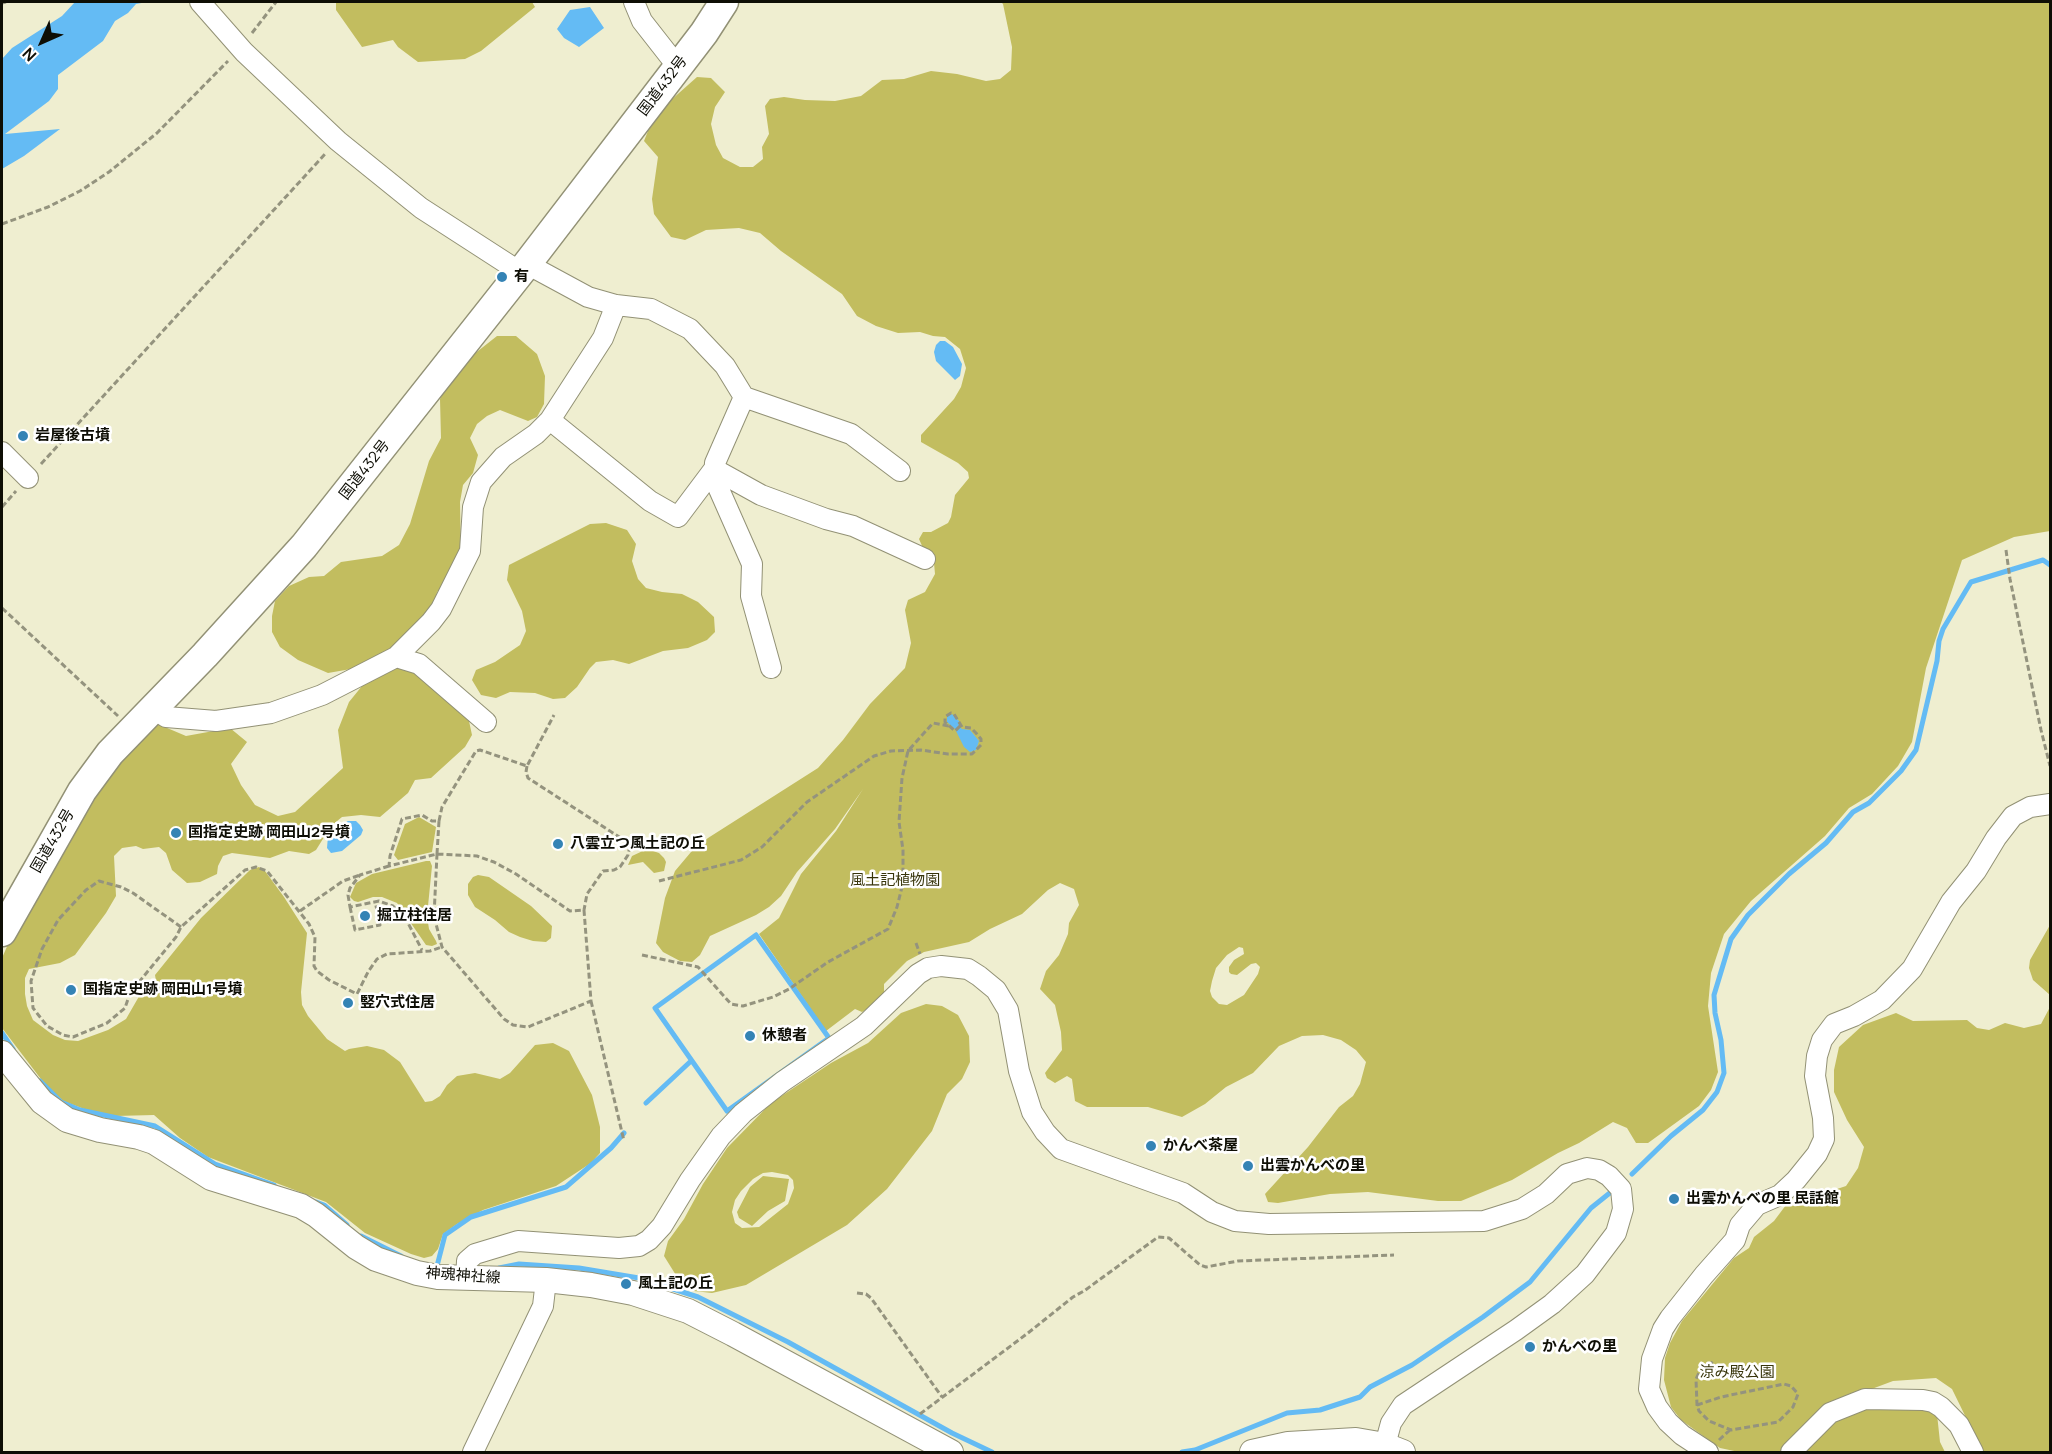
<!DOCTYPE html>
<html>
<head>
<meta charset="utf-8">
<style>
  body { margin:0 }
  #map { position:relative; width:2052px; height:1454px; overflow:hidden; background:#efeed0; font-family:Manrope,sans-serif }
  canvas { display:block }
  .frame { position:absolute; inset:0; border:3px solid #0e0e05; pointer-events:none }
  .north { position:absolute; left:12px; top:12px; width:60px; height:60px; -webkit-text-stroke:4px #fff; paint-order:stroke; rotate:225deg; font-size:16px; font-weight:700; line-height:24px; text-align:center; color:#0e0e05 }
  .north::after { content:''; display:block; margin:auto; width:21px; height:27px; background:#0e0e05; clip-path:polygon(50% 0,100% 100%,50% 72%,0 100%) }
</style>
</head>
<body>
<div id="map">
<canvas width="2052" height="1454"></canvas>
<div class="frame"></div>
<div class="north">N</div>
</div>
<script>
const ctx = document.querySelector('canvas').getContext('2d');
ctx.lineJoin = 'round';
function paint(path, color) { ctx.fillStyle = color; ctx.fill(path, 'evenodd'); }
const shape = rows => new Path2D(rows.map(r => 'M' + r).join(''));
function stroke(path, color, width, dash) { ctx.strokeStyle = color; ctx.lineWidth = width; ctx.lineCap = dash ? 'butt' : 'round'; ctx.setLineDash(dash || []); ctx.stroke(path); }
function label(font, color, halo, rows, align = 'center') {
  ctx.font = font + ' Manrope,"Noto Sans JP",sans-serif'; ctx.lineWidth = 5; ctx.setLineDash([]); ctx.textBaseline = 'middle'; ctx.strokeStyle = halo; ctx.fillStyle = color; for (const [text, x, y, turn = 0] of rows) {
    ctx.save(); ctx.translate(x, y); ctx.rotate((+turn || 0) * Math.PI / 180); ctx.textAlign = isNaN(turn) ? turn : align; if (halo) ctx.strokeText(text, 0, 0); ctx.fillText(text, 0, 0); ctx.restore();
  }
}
const green = shape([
  [336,2,532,2,535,7,481,51,465,59,418,62,398,47,393,40,362,47,336,10],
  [1001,2,2050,2,2050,531,2014,537,1962,560,1926,668,1912,742,1898,766,1872,794,1849,808,1825,836,1751,901,1724,934,1711,973,1708,1006,1718,1072,1711,1090,1699,1106,1648,1143,1636,1143,1627,1128,1613,1122,1579,1143,1558,1153,1512,1180,1461,1201,1438,1201,1368,1192,1330,1194,1278,1203,1268,1202,1265,1194,1308,1147,1339,1107,1353,1096,1360,1084,1366,1062,1356,1050,1341,1040,1323,1035,1302,1036,1279,1046,1253,1073,1226,1087,1205,1104,1182,1117,1148,1107,1087,1107,1075,1101,1072,1079,1067,1076,1055,1083,1047,1078,1045,1073,1062,1050,1061,1032,1055,1005,1040,989,1046,971,1059,955,1068,934,1069,923,1079,905,1074,889,1060,883,1048,890,1022,914,990,929,969,942,924,952,907,961,884,984,884,992,877,1003,862,1012,855,1009,826,1031,759,934,779,918,801,874,836,831,863,789,835,829,797,872,781,896,769,907,756,915,710,936,700,955,692,962,680,961,663,952,656,943,665,898,675,871,691,852,708,838,818,768,843,740,870,704,905,668,911,643,905,610,908,600,925,592,935,574,934,563,923,548,919,539,923,532,931,532,948,523,951,517,955,495,969,478,968,472,958,463,921,442,921,435,954,399,961,387,966,368,960,349,945,337,933,336,920,332,898,333,876,326,857,316,842,294,781,251,760,233,739,228,722,229,706,230,685,240,671,237,654,214,652,199,658,157,644,141,648,131,670,101,697,77,711,78,725,92,715,107,711,124,716,145,723,158,740,167,753,167,763,159,762,147,769,134,765,106,770,99,784,97,805,100,835,101,861,96,882,80,904,79,931,71,957,74,986,81,1000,79,1011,70,1012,47,1003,4],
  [1239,947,1243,948,1244,954,1234,960,1229,967,1229,972,1231,974,1237,975,1251,964,1256,963,1260,967,1258,974,1244,995,1227,1005,1219,1004,1212,997,1210,991,1212,981,1216,968,1227,955],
  [497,336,516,336,537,354,545,376,544,404,537,417,528,421,500,410,487,416,477,424,470,438,478,455,473,473,463,485,460,502,461,553,450,579,437,592,436,600,429,615,382,655,351,669,328,673,298,660,280,647,272,632,272,616,275,601,289,586,309,577,324,576,341,562,382,556,399,545,410,524,429,461,441,438,440,399,448,383,464,362],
  [606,523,627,530,636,544,632,561,638,579,646,588,662,592,682,594,698,602,714,617,715,632,707,640,688,648,663,651,629,664,613,660,596,662,590,668,577,687,565,698,553,699,535,693,510,692,496,698,481,695,472,680,476,670,495,662,520,645,526,631,522,611,507,580,509,565,590,524],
  [398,664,416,671,456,705,469,721,472,735,465,747,431,778,415,780,408,793,380,817,361,815,342,817,331,826,316,850,309,854,289,851,270,858,232,853,223,856,218,866,217,874,200,882,187,883,172,870,166,853,159,847,143,849,136,846,122,848,114,856,116,896,106,913,75,955,60,963,29,969,25,978,25,994,27,1006,33,1020,53,1035,65,1040,78,1041,108,1030,126,1019,145,986,156,981,155,975,201,918,250,870,259,867,265,871,284,897,307,933,301,992,302,1005,308,1016,327,1039,345,1051,349,1049,367,1046,384,1050,400,1062,425,1102,432,1101,440,1096,447,1085,457,1076,475,1073,500,1079,510,1073,535,1045,553,1043,569,1051,592,1095,600,1127,600,1153,591,1163,556,1186,483,1210,457,1224,443,1234,438,1249,432,1256,424,1258,411,1254,365,1233,326,1202,208,1157,180,1138,154,1115,115,1116,87,1110,63,1101,44,1083,2,1028,2,958,12,935,75,814,153,722,186,736,230,728,247,742,231,764,241,785,255,805,278,816,295,812,343,768,338,730,349,702,371,675],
  [419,817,436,827,432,852,398,860,394,855,405,824],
  [647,849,659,853,664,858,666,862,664,871,654,873,643,862,628,865,632,856],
  [426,861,430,861,432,866,427,916,429,929,436,941,437,944,432,946,426,945,397,903,382,897,373,897,358,902,354,901,350,897,356,883,372,874],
  [478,875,489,877,531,906,552,926,551,938,546,942,533,941,520,937,509,932,495,920,475,907,468,895,468,884,473,877],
  [2050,925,2050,995,2033,980,2029,968,2030,960],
  [926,1004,942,1006,958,1015,969,1036,970,1062,962,1079,947,1094,932,1131,887,1189,847,1225,746,1285,712,1293,694,1291,679,1280,664,1256,668,1241,684,1219,703,1184,727,1148,771,1103,831,1063,868,1043,901,1013],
  [772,1172,788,1175,793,1180,794,1188,788,1204,759,1227,742,1228,735,1223,732,1212,735,1200,741,1191,753,1179,763,1173],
  [2050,1007,2050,1452,1980,1452,1975,1436,1952,1389,1936,1378,1893,1381,1853,1396,1782,1452,1739,1452,1720,1448,1681,1420,1671,1407,1664,1380,1665,1358,1670,1343,1682,1321,1734,1258,1749,1248,1754,1237,1774,1221,1786,1205,1804,1195,1822,1194,1846,1186,1858,1168,1864,1147,1847,1120,1834,1092,1834,1070,1839,1047,1863,1025,1896,1013,1913,1021,1967,1020,1977,1028,1989,1030,2005,1023,2024,1028,2041,1024],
  [763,1176,789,1179,785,1201,768,1211,752,1226,739,1218,737,1212,750,1187],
  [1878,1404,1931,1407,1937,1414,1940,1442,1945,1452,1799,1452,1841,1418]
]);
const water = shape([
  [75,2,147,2,136,4,128,13,115,21,103,41,58,75,58,89,49,101,5,134,60,129,24,156,2,169,2,59,12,48,62,16],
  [590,7,604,28,579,47,564,38,557,29,570,10],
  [940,341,945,341,953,347,962,364,960,376,955,380,936,361,934,352,936,345],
  [952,714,959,721,959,726,962,729,970,730,979,741,976,750,970,752,964,747,955,729,947,722,947,716],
  [348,821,356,821,360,825,363,830,361,835,342,851,331,853,327,848,328,836,338,826]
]);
const stream = shape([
  [756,935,829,1038,727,1111,655,1008,756,935],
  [2,1033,13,1049],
  [40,1081,61,1102,80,1110,155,1126,215,1164,274,1185],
  [646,1103,691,1061],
  [1632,1174,1671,1136,1703,1110,1717,1092,1724,1073,1721,1040,1715,1013,1714,995,1731,939,1748,915,1789,874,1826,843,1853,812,1869,803,1901,771,1916,750,1937,661,1939,641,1943,629,1971,582,2043,560,2050,565],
  [316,1202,324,1205,347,1225],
  [361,1236,401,1256],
  [437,1266,445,1235,471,1217,566,1187,611,1148,624,1133],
  [499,1268,519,1264,579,1268,639,1278,698,1297,788,1342,952,1433,992,1452],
  [1182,1452,1195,1450,1287,1413,1320,1410,1360,1397,1370,1387,1412,1365,1483,1317,1530,1282,1591,1208,1611,1192]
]);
const path = shape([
  [2,3,6,2],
  [252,33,276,2],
  [2,224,48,207,80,191,109,172,157,133,228,61],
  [41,464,326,153],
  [2,507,16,491],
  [2006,550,2010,579,2041,730,2050,766],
  [2,608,118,716],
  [527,766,526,772,528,778,627,842,630,846,628,855,620,867,614,870,603,871,594,884,587,894,584,910],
  [439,821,442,807,476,751,480,750,527,766,554,715],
  [437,854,439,821,432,821,422,815,402,819,390,856,389,866,437,854,477,856,494,862,516,874,570,911,584,910,591,1001,528,1027,513,1025,504,1019,442,947,434,916,437,854],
  [389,866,360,875,350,888,348,895,350,907,379,901,393,906,407,921,422,950],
  [659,881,741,860,762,847,807,802,874,756,891,751,921,750,948,754,972,754,981,745,981,739,976,733,971,728,962,727,954,714,951,713,945,717,945,722,955,731,961,725],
  [350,907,355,930,380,925,375,901],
  [300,911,343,881,360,875],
  [181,927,133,893,121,887,99,881,86,890,71,906,58,920,42,949,31,981,33,1008,47,1026,63,1035,73,1037,107,1023,125,1008,130,993,176,937,181,927,245,870,256,867,267,871,309,924,315,937,314,966,317,971,329,980,357,994,368,972,377,959,387,954,430,951,442,947],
  [916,943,920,954],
  [642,955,698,967,731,1004,743,1006,773,997,789,989,828,962,888,929,897,907,903,883,903,850,899,822,902,778,908,751,933,723,949,726],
  [591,1001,624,1141],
  [857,1293,866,1294,871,1298,942,1397],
  [1697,1405,1721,1397,1784,1384,1791,1386,1798,1394,1793,1407,1778,1422,1731,1430,1709,1421,1699,1411,1697,1405,1696,1379,1699,1373,1715,1360],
  [920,1414,1028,1333,1073,1297,1084,1291,1158,1237,1169,1238,1200,1265,1206,1267,1238,1261,1394,1255],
  [1719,1440,1730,1430]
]);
const minor = shape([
  [200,2,244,52,338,141,421,208,520,272],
  [634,2,642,21,678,67],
  [527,264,588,297,616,305,651,309,690,329,725,366,744,397,851,434,900,471],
  [744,397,715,463,714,478,752,564,751,596,771,668],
  [550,420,650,501,678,517,714,469,761,495,826,519,853,526,925,559],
  [2,452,28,478],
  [396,657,419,664,486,722],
  [153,708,166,717,216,721,271,713,322,695,396,657,431,622,441,609,470,551,473,507,481,482,503,457,536,434,550,420,603,338,616,305],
  [466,1279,467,1261,475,1254,518,1241,619,1248,639,1246,649,1240,662,1226,690,1180,721,1136,743,1113,782,1082,864,1026,918,974,928,968,941,966,968,969,979,976,996,990,1008,1010,1019,1071,1032,1112,1045,1132,1061,1149,1183,1193,1212,1212,1235,1221,1269,1224,1484,1221,1522,1209,1546,1194,1567,1174,1587,1168,1599,1170,1609,1176,1621,1189,1623,1209,1616,1233,1585,1274,1552,1304,1516,1330,1403,1405,1391,1423,1385,1445],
  [473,1452,543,1306,546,1280],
  [1708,1452,1682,1435,1668,1422,1657,1407,1649,1389,1652,1359,1663,1329,1670,1318,1704,1275,1735,1240,1740,1225,1757,1205,1780,1195,1796,1180,1817,1154,1824,1139,1823,1118,1815,1076,1817,1056,1822,1040,1834,1024,1854,1016,1882,1000,1912,969,1951,902,1976,871,1996,838,2013,816,2030,807,2050,804],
  [1791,1452,1830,1413,1865,1399,1923,1400,1933,1402,1941,1407,1959,1425,1973,1452]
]);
const major = shape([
  [2,1053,42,1102,67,1120,100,1130,139,1137,154,1142,211,1178,301,1206,316,1215,356,1247,376,1259,417,1273,438,1277,546,1280,591,1285,633,1293,688,1311,733,1334,951,1452],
  [1252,1452,1288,1444,1356,1440,1385,1445,1403,1452]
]);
const highway = shape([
  [2,932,82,791,110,753,205,655,304,546,527,264,704,33,724,2]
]);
const markers = [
  [502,277,6,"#3483b5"],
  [23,436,6,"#3483b5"],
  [176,833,6,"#3483b5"],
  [558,844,6,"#3483b5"],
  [365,916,6,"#3483b5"],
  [71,990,6,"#3483b5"],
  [348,1003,6,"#3483b5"],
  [750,1036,6,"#3483b5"],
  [1151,1146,6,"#3483b5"],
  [1248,1166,6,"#3483b5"],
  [1674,1199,6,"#3483b5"],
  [626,1284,6,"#3483b5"],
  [1530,1347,6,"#3483b5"]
];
const streetNames = [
  ["国道432号",663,86,-53],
  ["国道432号",365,470,-52],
  ["国道432号",53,841,-60],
  ["神魂神社線",463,1276,4]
];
const poiNames = [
  ["有",514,277],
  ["岩屋後古墳",35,436],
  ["国指定史跡 岡田山2号墳",188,833],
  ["八雲立つ風土記の丘",570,844],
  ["掘立柱住居",377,916],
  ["国指定史跡 岡田山1号墳",83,990],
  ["竪穴式住居",360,1003],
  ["休憩者",762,1036],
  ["かんべ茶屋",1163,1146],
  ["出雲かんべの里",1260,1166],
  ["出雲かんべの里 民話館",1686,1199],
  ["風土記の丘",638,1284],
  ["かんべの里",1542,1347]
];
const parkNames = [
  ["風土記植物園",895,881],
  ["涼み殿公園",1737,1373]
];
paint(green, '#c2bd5f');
paint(water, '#64bbf4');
stroke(stream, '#64bbf4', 5);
stroke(minor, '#929175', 22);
stroke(major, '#929175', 26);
stroke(highway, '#929175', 31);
stroke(path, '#94937e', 3, [6, 3]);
stroke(minor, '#fff', 20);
stroke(major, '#fff', 24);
stroke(highway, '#fff', 28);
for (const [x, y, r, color] of markers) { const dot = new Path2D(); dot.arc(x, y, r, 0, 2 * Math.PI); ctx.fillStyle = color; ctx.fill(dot); stroke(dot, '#fff', 2); }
label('15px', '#0e0e05', '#fff', streetNames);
label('bold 15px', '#0e0e05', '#fff', poiNames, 'left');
label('15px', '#38350b', '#fff', parkNames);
</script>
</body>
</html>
